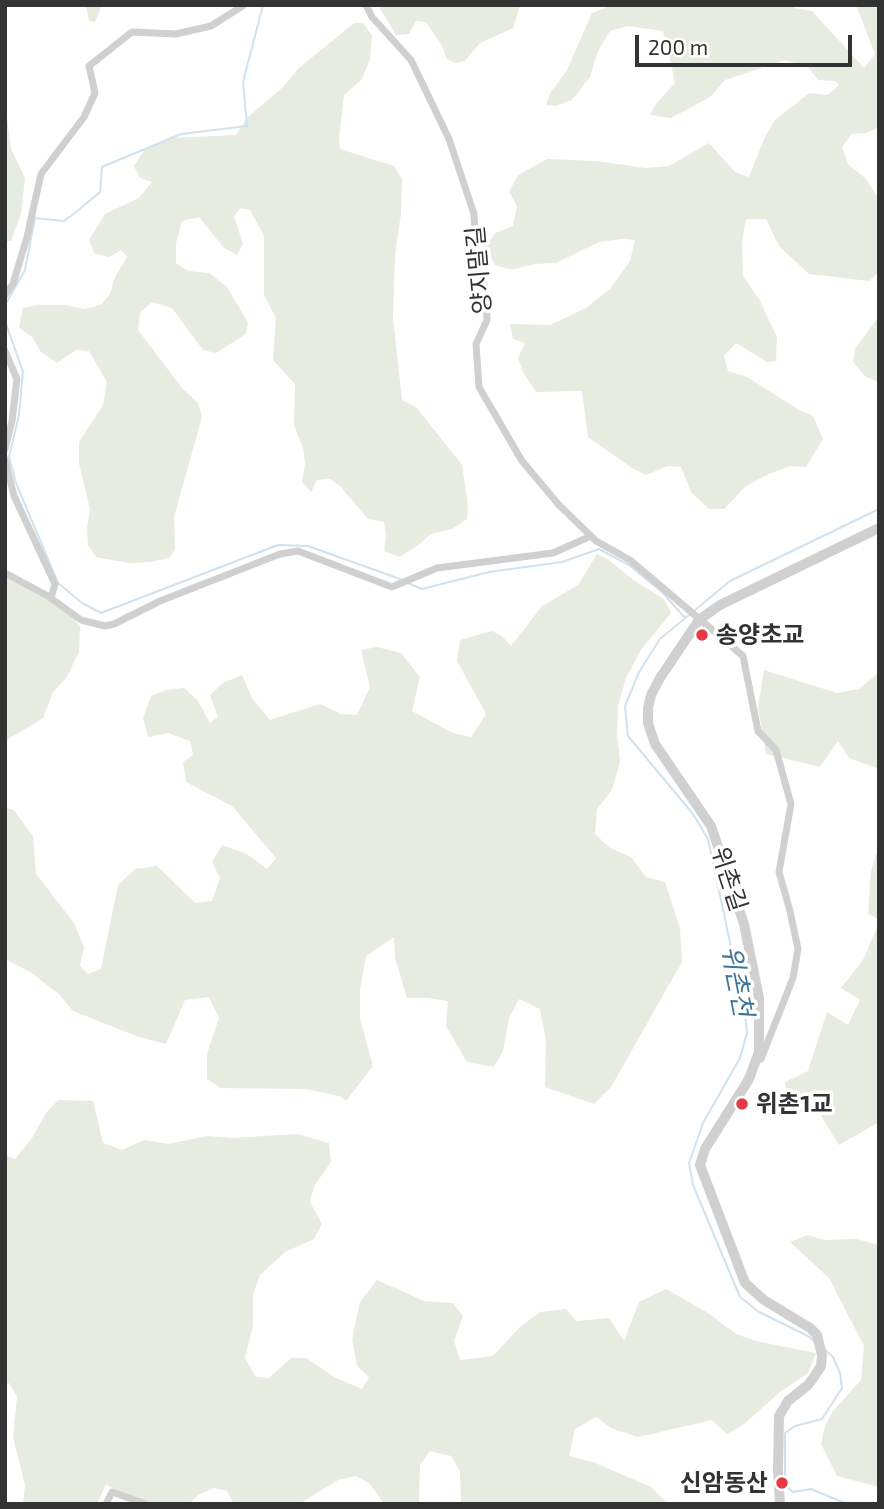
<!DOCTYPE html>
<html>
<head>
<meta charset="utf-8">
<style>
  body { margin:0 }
  #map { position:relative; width:884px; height:1509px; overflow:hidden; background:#fff; font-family:"Exo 2",sans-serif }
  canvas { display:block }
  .frame { position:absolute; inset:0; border:7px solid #333; pointer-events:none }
  .scale { position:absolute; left:635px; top:35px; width:217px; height:32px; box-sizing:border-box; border:4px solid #333; border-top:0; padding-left:9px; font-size:21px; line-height:24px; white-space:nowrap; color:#333; -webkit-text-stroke:5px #fff; paint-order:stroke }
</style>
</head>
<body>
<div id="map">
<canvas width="884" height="1509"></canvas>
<div class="frame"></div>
<div class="scale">200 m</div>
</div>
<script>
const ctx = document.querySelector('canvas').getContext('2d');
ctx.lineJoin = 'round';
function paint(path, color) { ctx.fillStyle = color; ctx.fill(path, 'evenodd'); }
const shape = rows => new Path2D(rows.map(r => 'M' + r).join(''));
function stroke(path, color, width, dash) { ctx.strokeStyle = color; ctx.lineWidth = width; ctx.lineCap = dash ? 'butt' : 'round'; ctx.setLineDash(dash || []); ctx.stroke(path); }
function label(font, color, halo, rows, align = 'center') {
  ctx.font = font + ' "Exo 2","Noto Sans KR",sans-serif'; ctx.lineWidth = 7; ctx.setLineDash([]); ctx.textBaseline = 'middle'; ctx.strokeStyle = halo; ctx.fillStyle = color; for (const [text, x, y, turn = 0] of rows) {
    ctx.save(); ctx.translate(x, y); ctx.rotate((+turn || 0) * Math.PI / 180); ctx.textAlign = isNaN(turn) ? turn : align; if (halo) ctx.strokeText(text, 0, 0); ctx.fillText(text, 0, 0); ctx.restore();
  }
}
const green = shape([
  [86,5,102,5,95,22,89,21],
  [378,5,520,5,513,28,480,43,465,61,455,63,447,59,441,44,426,22,416,21,409,34,396,35],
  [613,5,793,5,794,8,812,11,864,68,875,54,856,5,879,5,879,127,866,133,852,134,842,147,848,164,866,179,879,200,879,272,869,281,809,274,779,246,766,219,746,219,742,242,743,276,759,299,777,337,776,361,767,362,736,343,724,356,728,371,747,377,799,410,813,416,823,439,806,467,790,466,769,474,746,486,724,509,709,509,691,492,681,467,668,466,646,475,632,468,588,437,582,391,536,392,523,372,518,358,525,343,513,339,510,324,550,325,586,308,610,289,630,261,635,240,622,239,599,242,556,263,534,264,512,270,495,265,486,246,495,233,513,226,517,206,509,192,518,175,547,159,597,161,645,168,669,166,709,143,735,172,749,177,764,139,774,121,809,93,828,95,839,85,835,81,818,80,808,67,785,60,725,80,710,97,671,118,650,115,656,104,675,83,670,59,663,31,628,26,610,31,598,51,590,77,572,100,556,106,546,105,550,93,566,72,592,13],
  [354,23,363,23,372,35,370,59,362,79,344,95,339,138,340,149,394,166,402,179,401,213,395,255,393,318,402,400,417,408,462,465,468,505,467,519,452,529,431,534,417,546,399,557,384,551,386,536,384,522,368,519,339,485,330,479,317,480,311,492,302,482,305,464,303,448,294,425,295,384,273,360,276,318,264,295,264,236,250,210,240,208,234,216,243,244,237,255,224,248,199,217,182,221,176,243,176,263,188,271,209,273,227,287,248,323,246,334,216,353,203,350,172,308,152,302,140,313,138,330,182,388,198,403,202,417,174,517,175,550,169,558,150,562,129,563,96,557,88,545,87,528,90,509,79,463,79,442,103,405,107,382,89,351,76,350,57,363,41,352,32,337,19,328,23,308,37,305,65,305,84,309,101,305,110,294,115,277,127,257,121,250,109,257,94,253,89,240,105,214,139,198,152,182,140,178,134,166,145,149,171,138,236,135,247,118,283,87,299,68],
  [5,101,11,149,25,178,21,214,11,241,5,241],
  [879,316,879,382,866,377,853,362,855,349],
  [597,554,607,559,635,581,664,599,671,613,641,650,626,678,618,706,617,734,620,762,612,790,597,809,595,834,610,848,631,857,646,877,665,882,680,928,682,962,611,1087,594,1104,545,1087,546,1041,540,1009,519,999,509,1018,503,1051,494,1067,467,1062,446,1026,448,1001,428,998,407,998,395,958,394,937,366,956,360,990,360,1019,373,1066,346,1101,339,1096,306,1089,221,1088,207,1079,207,1054,219,1018,209,997,185,1000,166,1044,139,1037,73,1011,59,994,30,972,5,959,5,808,14,810,33,836,36,874,74,923,84,947,80,966,88,974,101,969,118,885,135,869,157,866,195,903,212,901,220,878,212,862,222,845,247,854,267,869,276,858,232,806,186,782,183,762,193,755,190,741,168,733,148,737,143,718,151,696,166,690,184,688,198,701,210,723,218,717,210,695,223,683,242,675,252,698,270,720,320,704,341,714,357,715,370,687,361,650,377,647,401,653,420,677,412,711,453,733,471,737,486,714,457,661,460,640,492,631,502,636,511,646,542,606,578,585],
  [5,577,61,605,80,626,79,652,67,677,53,692,43,718,5,741],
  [764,670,837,693,859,689,879,672,879,769,849,758,838,741,820,767,766,754,758,707],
  [876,854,879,855,879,919,868,914,871,872],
  [879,923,879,1122,839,1145,820,1114,789,1109,785,1082,808,1071,827,1012,848,1025,860,1000,841,988,863,960],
  [58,1100,93,1101,103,1143,122,1150,144,1140,168,1144,207,1136,232,1138,297,1134,329,1143,331,1162,314,1186,310,1202,322,1224,314,1239,285,1252,260,1275,253,1294,253,1326,245,1358,256,1377,269,1378,291,1358,306,1358,336,1378,362,1389,369,1377,357,1366,352,1339,360,1302,377,1280,424,1301,453,1303,463,1316,454,1341,460,1360,493,1356,520,1327,540,1312,566,1309,576,1321,609,1318,624,1341,639,1302,666,1289,708,1313,736,1334,756,1341,816,1353,808,1373,780,1392,744,1424,727,1434,712,1420,638,1437,611,1428,596,1417,575,1429,569,1456,593,1462,651,1487,668,1504,461,1504,460,1471,451,1456,430,1451,420,1465,419,1504,384,1504,369,1483,356,1476,338,1480,299,1504,234,1504,227,1491,214,1488,198,1495,189,1504,150,1504,122,1494,106,1484,97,1504,23,1504,25,1485,13,1437,17,1397,9,1383,5,1385,5,1155,15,1159,32,1138,46,1113],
  [808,1235,824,1240,856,1239,879,1245,879,1487,837,1476,821,1444,825,1426,833,1411,861,1380,864,1346,829,1278,790,1242]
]);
const stream = shape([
  [5,305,25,270,35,218,64,221,75,213,100,192,102,167,181,134,247,126,243,82,263,5],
  [5,321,23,372,19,415,9,457,16,483,58,583,82,603,101,613,278,545,308,546,400,579],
  [408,583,422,589,489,572,562,562,599,549,629,565,662,592,685,618],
  [694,611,730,581,879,509],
  [689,615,660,639,639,672,625,706,628,736,693,814,708,839,745,1013,747,1033,740,1058,703,1123,689,1163,693,1185,740,1297,759,1312,808,1336,815,1342],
  [825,1350,833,1357,840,1373,842,1388,822,1419,795,1426,785,1433,785,1486,793,1492,811,1489,847,1504]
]);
const minor = shape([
  [366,5,372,17,411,60,449,139,474,214,476,260,485,287,487,320,476,344,479,387,522,461,559,505,596,541,630,560,743,656,758,731,776,750,791,804,779,872,790,911,798,949,793,978,761,1059],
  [5,295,13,284,27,237,41,174,84,117,95,93,89,66,132,32,176,34,211,26,244,5],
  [5,351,17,379,12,421,5,449],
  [5,459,14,496,55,584,51,598],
  [5,573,48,596,81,620,105,626,114,624,160,601,280,554,298,551,392,587,437,568,553,553,591,536],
  [106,1504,112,1492,146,1504]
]);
const tertiary = shape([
  [780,1504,778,1471,779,1416,788,1401,808,1385,814,1377,821,1366,822,1355,817,1335,810,1328,764,1300,745,1283,700,1165,705,1149,749,1079,759,1052,759,998,744,924,711,826,655,744,648,723,648,708,651,695,660,678,699,620,720,605,879,528]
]);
const markers = [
  [702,635,7,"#e63946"],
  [742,1104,7,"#e63946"],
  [782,1483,7,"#e63946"]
];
const streetNames = [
  ["양지말길",479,270,-95],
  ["위촌길",729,879,72]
];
const poiNames = [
  ["송양초교",716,635],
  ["위촌1교",756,1104],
  ["신암동산",768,1483,"right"]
];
const waterNames = [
  ["위촌천",737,981,79]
];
paint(green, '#e6ecdf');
stroke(stream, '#cfe2ee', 2);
stroke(minor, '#d0d0d0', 7);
stroke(tertiary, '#d0d0d0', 10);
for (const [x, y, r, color] of markers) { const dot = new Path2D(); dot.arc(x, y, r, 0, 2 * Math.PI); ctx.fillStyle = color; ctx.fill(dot); stroke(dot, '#fff', 2.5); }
label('24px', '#333', '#fff', streetNames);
label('bold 24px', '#333', '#fff', poiNames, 'left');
label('italic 26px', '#3f7597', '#fff', waterNames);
</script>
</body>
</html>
